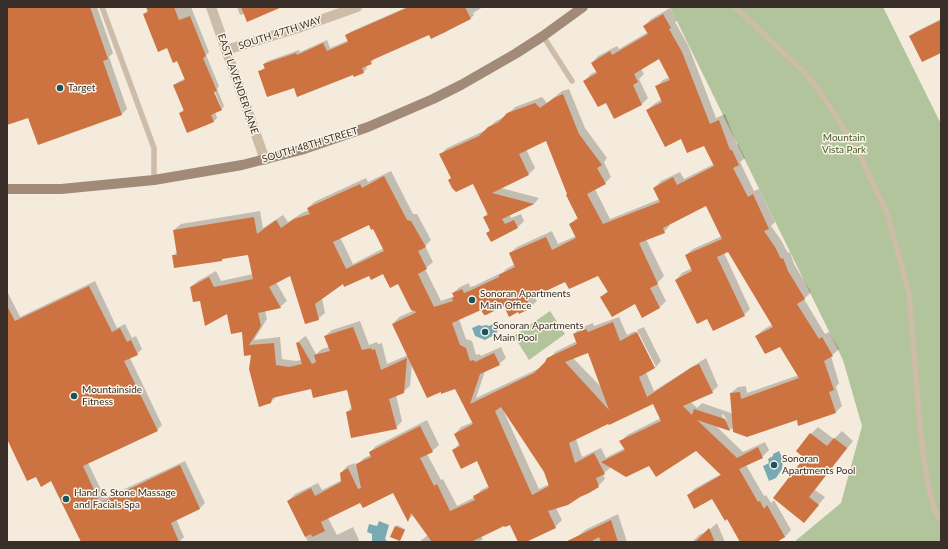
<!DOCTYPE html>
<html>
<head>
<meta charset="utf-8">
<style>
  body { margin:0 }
  #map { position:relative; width:948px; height:549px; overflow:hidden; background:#f4ebdc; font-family:Lato,sans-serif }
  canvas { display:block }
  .frame { position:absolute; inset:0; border:8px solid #392f28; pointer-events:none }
</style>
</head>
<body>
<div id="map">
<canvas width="948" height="549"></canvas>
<div class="frame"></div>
</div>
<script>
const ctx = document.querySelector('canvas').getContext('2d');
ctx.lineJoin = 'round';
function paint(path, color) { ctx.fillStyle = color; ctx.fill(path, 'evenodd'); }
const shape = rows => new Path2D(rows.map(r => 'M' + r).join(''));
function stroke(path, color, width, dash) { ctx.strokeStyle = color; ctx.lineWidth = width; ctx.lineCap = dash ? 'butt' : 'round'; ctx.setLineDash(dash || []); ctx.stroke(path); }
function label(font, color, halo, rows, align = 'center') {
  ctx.font = font + ' Lato,sans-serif'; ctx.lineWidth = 3; ctx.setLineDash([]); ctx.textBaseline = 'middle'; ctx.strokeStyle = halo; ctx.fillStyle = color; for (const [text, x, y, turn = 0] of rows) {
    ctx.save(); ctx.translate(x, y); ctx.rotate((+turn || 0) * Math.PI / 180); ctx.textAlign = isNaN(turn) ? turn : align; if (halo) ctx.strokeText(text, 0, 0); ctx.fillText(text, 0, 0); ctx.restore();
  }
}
const green = shape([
  [670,7,883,7,941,124,941,542,794,542,841,503,862,426,843,360],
  [550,311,565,334,529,360,514,336]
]);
const water = shape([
  [495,323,498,329,496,334,485,340,475,336,472,328,479,325,482,326,486,325,489,326],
  [779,451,783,459,782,469,776,478,769,481,763,466,769,463,768,459,773,456,773,454],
  [379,521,389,525,385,539,388,542,372,542,372,534,367,532,369,524,377,526]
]);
const shadow = shape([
  [7,7,97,7,113,53,109,57,127,109,121,115,29,116,7,124],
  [147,7,191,7,209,52,206,55,219,86,217,89,224,106,222,109,213,87,215,112,217,118,214,121,180,113,184,109,174,85,178,82,186,78,178,60,144,14,148,10],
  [237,7,273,7,240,15],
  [407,7,483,7,473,13,474,15,471,18,444,33,431,38,429,33,374,58,374,59,371,63,366,65,367,68,364,72,354,76,353,74,294,86,259,72,265,67,264,64,268,61,299,50,300,52,327,40,330,48,349,40,347,36,350,32],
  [670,8,677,21,675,22,688,45,716,118,725,114,737,145,738,144,745,158,740,162,754,191,759,189,775,222,771,226,781,240,788,253,790,252,794,264,811,292,804,299,825,334,829,332,839,349,831,356,839,383,836,387,842,406,836,412,799,425,797,419,734,427,730,430,715,425,743,452,765,442,769,450,762,457,746,465,764,496,766,495,771,503,774,500,791,530,785,537,775,542,741,542,728,518,712,497,688,496,694,489,721,474,696,450,649,464,611,467,603,474,605,479,598,486,556,508,562,520,555,527,524,542,519,542,510,524,505,524,481,536,483,539,479,542,419,542,428,535,413,515,408,520,393,491,360,501,328,518,337,535,353,527,359,540,357,542,308,542,288,501,295,494,318,483,322,490,342,480,341,473,347,466,355,463,356,466,364,458,371,455,370,452,376,446,427,420,439,445,432,451,427,454,441,480,443,479,457,506,475,497,481,490,489,486,477,460,453,450,460,443,455,434,461,427,473,422,456,388,412,363,410,386,403,392,396,395,402,421,396,428,347,412,352,407,348,389,312,387,278,395,271,402,243,331,227,313,200,300,191,287,198,281,216,271,221,281,253,274,249,254,224,258,222,260,173,256,178,251,174,230,181,224,260,211,263,228,283,215,288,222,302,213,309,210,308,208,314,202,366,178,368,182,391,171,413,214,417,214,431,240,425,246,433,262,425,269,441,301,455,296,453,293,460,287,469,283,470,287,474,286,503,272,506,269,515,264,510,253,517,247,552,231,558,244,576,236,570,224,578,217,568,194,547,140,526,149,535,168,529,174,501,188,539,198,534,204,510,215,511,218,521,214,524,221,518,227,487,233,490,230,484,217,488,213,474,183,452,178,441,154,447,148,486,130,496,121,506,116,515,107,542,97,547,103,562,91,569,89,585,128,607,158,604,162,611,177,605,183,595,189,610,219,660,199,654,188,661,181,680,172,684,179,714,164,705,145,682,138,647,110,654,104,662,99,657,86,663,80,670,77,660,58,641,69,644,74,639,79,648,98,642,104,606,102,584,81,591,74,597,71,592,63,598,56,617,46,619,49,648,32,644,26,651,19],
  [706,204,722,236,693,249,686,255,692,268,682,273,676,280,708,317,744,315,750,309,724,253,728,250,773,324,763,330,756,336,780,345,799,375,747,393,746,386,738,387,731,393,733,417,731,413,702,403,697,408,691,402,712,392,718,386,706,358,654,391,646,372,655,368,661,361,644,327,637,330,656,367,653,367,635,331,627,335,619,317,594,326,593,323,580,328,574,334,577,341,555,352,542,367,476,398,485,371,499,364,506,358,501,347,481,356,480,354,476,355,472,341,466,339,459,319,482,308,505,305,530,307,537,301,534,295,566,280,598,274,608,291,601,297,636,303,643,316,660,307,666,301,657,283,664,276,646,239,664,232,670,225,669,223],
  [370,224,374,228,384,248,353,264,340,237],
  [383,273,398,282,415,310,399,317,393,324,408,355,387,364,382,343,378,344,377,342,369,345,360,321,332,330,325,336,329,347,322,349,316,354,306,336,304,337,297,343,301,360,296,361,282,359,280,337,254,340,267,319,265,310,280,307,287,301,276,282,291,274,318,319,325,313,322,298,343,283,370,275],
  [588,352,603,389,573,358],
  [653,403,661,418,627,435,621,441,625,448,609,456,606,458,601,448,582,457,576,439,608,422],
  [504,412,505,412,545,471,549,484,539,489],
  [723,414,727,421,724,421,722,415],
  [941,19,941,52,911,36,915,32],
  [95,281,117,328,125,324,132,338,136,336,142,349,137,354,130,358,162,425,157,430,88,463,105,498,185,461,205,503,200,508,176,519,184,537,179,542,82,542,52,480,36,476,7,436,7,291,20,317],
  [818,427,834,439,842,431,853,441,815,490,825,497,804,522,806,458,811,434],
  [618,514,627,542,581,542,578,536,585,530],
  [717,523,725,542,692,542,699,535,708,531],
  [397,525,405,529,400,540,396,527]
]);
const building = shape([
  [7,7,90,7,108,59,103,61,122,115,38,145,28,118,7,125],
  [146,7,174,7,179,20,190,16,206,56,203,58,217,91,214,92,222,110,211,115,214,122,187,133,179,113,184,111,173,85,185,80,177,61,173,63,167,48,158,52,143,14,148,12],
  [241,7,282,7,247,22],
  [409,7,465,7,471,19,431,39,429,35,370,61,372,64,362,68,364,73,354,77,353,75,297,97,294,88,267,97,258,71,265,69,263,64,296,53,297,55,323,43,327,51,348,42,345,35],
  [663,14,671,28,669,29,682,52,710,124,719,120,730,150,732,150,739,165,733,168,748,197,753,194,769,229,764,231,775,247,781,259,783,258,788,271,805,299,797,304,819,339,822,337,833,356,824,361,834,390,829,392,836,413,798,426,797,420,747,437,733,432,730,393,740,392,741,399,799,378,780,347,765,354,755,336,773,327,728,252,717,257,745,316,713,331,707,319,697,324,675,280,692,271,685,255,722,239,706,206,663,228,665,233,639,243,658,284,650,288,660,308,642,318,635,304,612,317,600,297,608,292,598,276,569,289,565,282,527,300,531,308,519,314,518,312,509,317,504,306,486,315,484,315,481,310,452,323,460,345,466,348,470,361,474,360,475,362,494,353,500,365,480,374,470,404,534,373,545,362,547,358,577,344,573,334,586,329,588,332,613,322,620,341,637,332,655,368,639,377,647,397,692,367,699,364,713,393,683,406,692,415,694,409,725,419,730,431,697,420,737,458,758,447,763,458,739,469,758,502,760,501,764,509,767,505,785,537,777,542,740,542,727,519,725,521,712,499,694,509,687,495,721,475,696,451,656,477,649,466,626,477,601,462,625,450,619,441,661,421,653,404,609,425,608,424,569,443,575,463,594,453,605,474,596,478,599,487,589,493,580,497,568,505,548,511,556,528,526,542,518,542,510,525,505,527,504,526,471,542,432,542,411,513,408,522,393,493,363,508,360,503,321,522,325,531,312,537,311,534,305,537,287,501,311,488,315,496,341,482,340,473,348,468,358,489,361,488,356,464,371,457,369,452,420,426,433,452,420,458,434,486,437,484,450,511,475,500,473,496,489,488,477,461,461,469,452,450,460,446,454,434,473,424,455,389,441,394,441,392,427,398,392,324,417,312,411,310,398,284,390,288,383,274,371,280,369,276,344,287,343,284,315,304,319,320,305,324,290,276,269,287,281,308,258,313,261,326,249,345,274,343,276,365,289,367,302,364,296,343,299,342,312,364,316,362,314,355,330,351,324,336,353,327,362,350,371,348,372,350,375,349,381,370,407,358,404,393,389,399,397,429,351,438,346,412,352,410,347,390,313,398,311,389,272,398,271,403,259,407,249,369,251,355,244,356,242,332,231,334,227,314,205,326,200,301,193,302,190,287,209,277,214,287,253,279,248,255,222,259,222,261,174,268,172,255,177,255,173,230,254,217,257,234,276,220,281,228,294,219,310,214,307,208,360,184,362,188,384,176,407,220,411,221,426,247,418,251,427,269,418,274,434,307,453,301,452,298,454,297,452,293,462,289,464,293,467,292,499,277,499,275,515,267,509,253,546,237,552,250,576,238,569,224,578,219,566,195,567,194,546,141,519,154,529,175,492,193,534,204,502,219,505,224,514,220,518,228,491,242,486,233,490,231,483,217,488,215,473,184,456,192,452,188,448,180,451,178,439,154,479,136,488,127,499,122,507,113,535,103,540,108,554,98,563,94,579,134,602,165,597,168,606,184,587,194,603,224,660,202,653,188,673,177,677,185,714,166,704,146,687,153,681,139,665,147,646,110,662,102,655,86,670,80,659,59,634,74,638,82,633,85,642,105,614,119,606,103,598,107,583,81,597,73,591,63,610,51,612,55,648,34,643,26],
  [369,225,371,230,373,229,384,251,346,269,333,242],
  [588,353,609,410,565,362],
  [501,407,544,472,549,486,532,495,495,411],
  [941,20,941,53,922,62,909,36],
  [89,286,112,332,120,328,127,342,131,340,138,355,124,361,158,431,83,466,100,503,180,465,200,509,171,523,179,542,81,542,51,481,41,487,36,477,27,481,7,439,7,306,15,321],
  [810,433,827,446,834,438,847,448,809,497,819,505,804,523,773,498,804,458,796,451],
  [611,520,618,542,601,542,599,537,590,542,565,542],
  [395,526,405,530,400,541,390,537],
  [709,528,715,542,695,542]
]);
const service = shape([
  [102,7,154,148,154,180],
  [735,7,805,73,818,89,857,149,887,213,909,293,921,437,927,480,934,509,941,521],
  [543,36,572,81]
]);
const minor = shape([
  [211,7,265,160],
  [226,50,298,28,357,7]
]);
const secondary = shape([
  [7,189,61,189,154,180,242,165,301,150,368,127,433,99,461,85,515,54,543,36,583,7]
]);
const markers = [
  [60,88,4,"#1b525d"],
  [472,300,4,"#1b525d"],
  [485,332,4,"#1b525d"],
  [74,396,4,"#1b525d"],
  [774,465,4,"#1b525d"],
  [66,499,4,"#1b525d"]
];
const streetNames = [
  ["SOUTH 47TH WAY",280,33,-18],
  ["EAST LAVENDER LANE",238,84,71],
  ["SOUTH 48TH STREET",310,145,-17]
];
const poiNames = [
  ["Target",68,88],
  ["Sonoran Apartments",480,294],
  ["Main Office",480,306],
  ["Sonoran Apartments",493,326],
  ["Main Pool",493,338],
  ["Mountainside",82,390],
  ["Fitness",82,402],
  ["Sonoran",782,459],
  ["Apartments Pool",782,471],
  ["Hand & Stone Massage",74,493],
  ["and Facials Spa",74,505]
];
const parkNames = [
  ["Mountain",844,138],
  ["Vista Park",844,150]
];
paint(green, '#b2c49b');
paint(water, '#79aab3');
paint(shadow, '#0003');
paint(building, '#cd7241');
stroke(service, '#cdbca7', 5.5);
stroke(minor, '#cdbca7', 10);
stroke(secondary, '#a18b78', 10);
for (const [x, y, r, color] of markers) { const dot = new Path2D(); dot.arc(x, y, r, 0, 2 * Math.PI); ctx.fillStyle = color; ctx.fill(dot); stroke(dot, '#fbf5e9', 1.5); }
label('10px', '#392f28', '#fbf5e9', streetNames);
label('10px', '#392f28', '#fbf5e9', poiNames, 'left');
label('10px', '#43592a', '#fbf5e9', parkNames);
</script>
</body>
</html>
